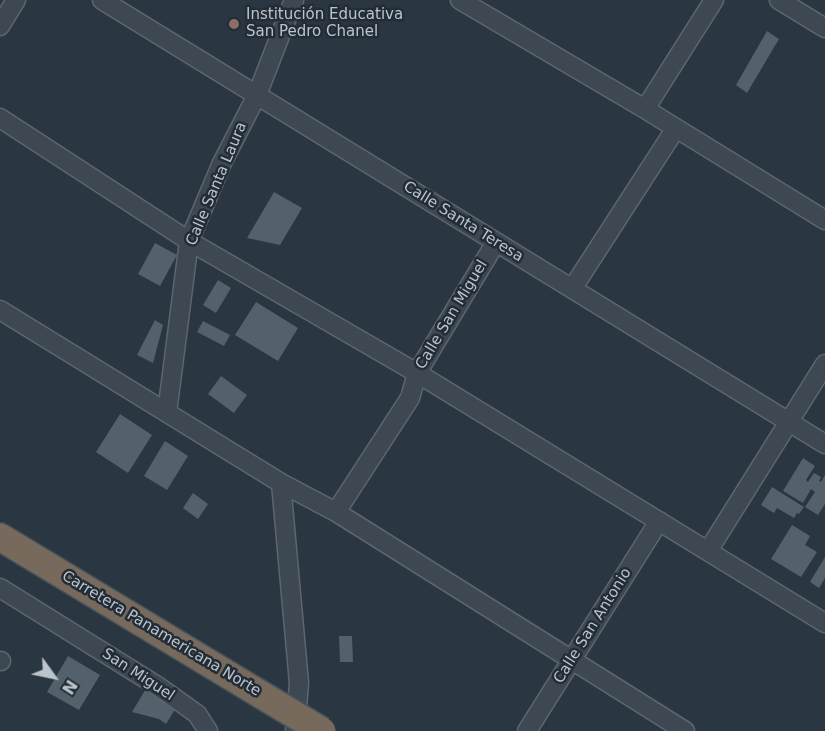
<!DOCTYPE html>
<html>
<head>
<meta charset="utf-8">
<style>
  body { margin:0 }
  #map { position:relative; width:825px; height:731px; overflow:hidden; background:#2a3642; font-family:"DejaVu Sans",sans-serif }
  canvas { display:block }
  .north { position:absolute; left:24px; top:647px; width:60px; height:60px; -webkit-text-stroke:4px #232d37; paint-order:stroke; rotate:123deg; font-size:16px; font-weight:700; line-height:24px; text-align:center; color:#bcc3cb }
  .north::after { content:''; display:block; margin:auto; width:21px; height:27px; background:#bcc3cb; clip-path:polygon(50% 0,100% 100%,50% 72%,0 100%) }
</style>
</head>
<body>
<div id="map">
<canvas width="825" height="731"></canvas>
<div class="north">N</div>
</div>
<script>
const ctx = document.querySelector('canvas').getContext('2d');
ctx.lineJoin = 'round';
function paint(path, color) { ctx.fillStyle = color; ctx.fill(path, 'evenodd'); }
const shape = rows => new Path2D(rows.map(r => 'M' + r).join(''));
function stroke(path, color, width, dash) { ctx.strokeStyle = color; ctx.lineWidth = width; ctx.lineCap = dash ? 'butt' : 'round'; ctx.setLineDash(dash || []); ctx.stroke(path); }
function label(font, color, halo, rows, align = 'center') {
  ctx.font = font + ' "DejaVu Sans",sans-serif'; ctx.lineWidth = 5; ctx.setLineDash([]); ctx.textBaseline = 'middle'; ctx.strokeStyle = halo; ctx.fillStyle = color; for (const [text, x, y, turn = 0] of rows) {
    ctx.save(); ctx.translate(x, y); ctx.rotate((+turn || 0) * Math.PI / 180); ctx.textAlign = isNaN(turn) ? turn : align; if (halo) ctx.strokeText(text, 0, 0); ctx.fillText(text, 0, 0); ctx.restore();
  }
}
const building = shape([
  [767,31,779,39,747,93,736,85],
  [274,192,302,208,280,245,247,238],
  [155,243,177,255,160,286,138,274],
  [218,280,231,288,216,313,203,305],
  [256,302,298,328,278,361,235,335],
  [155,320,163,325,153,363,137,355],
  [203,321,230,335,224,346,197,332],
  [221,376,247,395,234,413,208,394],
  [120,414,152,435,128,473,96,452],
  [165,441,188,456,167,490,144,476],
  [803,458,815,466,806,480,808,482,814,473,821,477,819,481,821,482,825,475,825,504,818,515,805,507,815,492,811,489,803,503,783,491],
  [772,487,804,507,799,514,797,513,794,518,777,508,774,513,761,505],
  [193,493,208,504,198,519,183,508],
  [792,525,810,536,805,545,817,552,801,577,771,559],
  [825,557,825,578,819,588,810,582],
  [339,636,352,636,353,662,340,662],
  [68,656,100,675,79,710,47,692],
  [147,687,177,706,166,724,159,719,132,712]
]);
const minor = shape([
  [102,0,825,444],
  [460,0,645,109,825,220],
  [779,0,825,28],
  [0,26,16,0],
  [645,109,714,0],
  [0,118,189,241,417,373,825,623],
  [572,289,676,128],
  [0,310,281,483,336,512,685,731],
  [167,413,189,241,222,163,257,95,294,0],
  [281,483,299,683,295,731],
  [336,512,410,398,417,373,496,242],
  [708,551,825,364],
  [0,588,159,687,197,714,208,731],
  [0,661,1,661],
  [527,731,659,521]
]);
const highway = shape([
  [0,537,255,691]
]);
const highwayBridge = shape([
  [255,691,322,731]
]);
const markers = [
  [234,24,6,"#8d6e63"]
];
const poiNames = [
  ["Institución Educativa",246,15],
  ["San Pedro Chanel",246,32]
];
const streetNames = [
  ["Calle Santa Laura",217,184,-67],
  ["Calle Santa Teresa",463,222,32],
  ["Calle San Miguel",452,315,-59],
  ["Calle San Antonio",593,626,-58],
  ["Carretera Panamericana Norte",161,634,31],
  ["San Miguel",138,675,33]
];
paint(building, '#54616c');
stroke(minor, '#5d666f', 21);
stroke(highway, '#49535c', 30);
stroke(minor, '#3e4852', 18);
stroke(highway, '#776a5c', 27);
stroke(highwayBridge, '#49535c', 30, []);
stroke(highwayBridge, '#776a5c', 27);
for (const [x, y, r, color] of markers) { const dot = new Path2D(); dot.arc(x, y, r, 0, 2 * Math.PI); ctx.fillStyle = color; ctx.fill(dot); stroke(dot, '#232d37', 2); }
label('15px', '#bcc3cb', '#232d37', poiNames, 'left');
label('15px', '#bcc3cb', '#232d37', streetNames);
</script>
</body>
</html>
